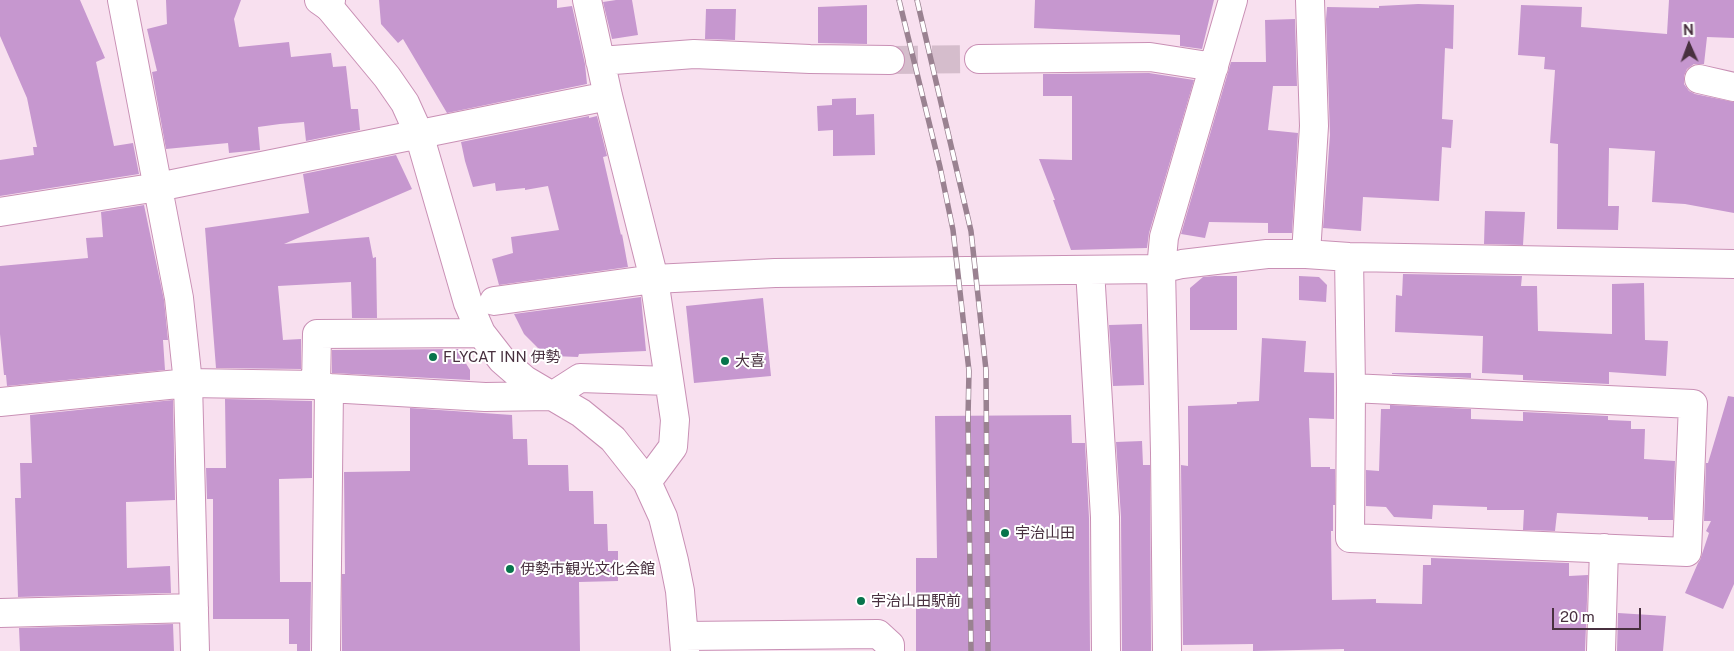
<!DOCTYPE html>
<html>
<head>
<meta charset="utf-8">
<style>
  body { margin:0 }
  #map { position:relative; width:1734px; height:651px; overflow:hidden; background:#f8e0ef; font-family:"Public Sans",sans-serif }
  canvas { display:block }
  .north { position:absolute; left:1664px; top:20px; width:50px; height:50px; -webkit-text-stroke:4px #fff; paint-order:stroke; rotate:358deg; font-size:14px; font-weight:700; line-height:20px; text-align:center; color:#48303f }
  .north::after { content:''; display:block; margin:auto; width:18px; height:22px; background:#48303f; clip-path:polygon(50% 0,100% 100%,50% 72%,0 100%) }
  .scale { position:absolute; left:1552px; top:608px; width:89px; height:22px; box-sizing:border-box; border:2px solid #48303f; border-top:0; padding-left:6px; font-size:15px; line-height:18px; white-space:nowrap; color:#48303f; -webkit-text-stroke:4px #fff; paint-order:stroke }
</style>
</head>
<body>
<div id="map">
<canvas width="1734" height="651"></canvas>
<div class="north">N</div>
<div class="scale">20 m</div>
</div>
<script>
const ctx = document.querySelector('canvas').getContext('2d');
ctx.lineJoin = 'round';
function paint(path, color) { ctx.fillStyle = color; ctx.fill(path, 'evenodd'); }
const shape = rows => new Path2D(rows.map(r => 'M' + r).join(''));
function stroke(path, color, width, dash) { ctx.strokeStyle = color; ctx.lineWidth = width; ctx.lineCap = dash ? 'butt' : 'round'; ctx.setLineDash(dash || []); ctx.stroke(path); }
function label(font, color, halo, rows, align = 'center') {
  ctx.font = font + ' "Public Sans","Noto Sans JP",sans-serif'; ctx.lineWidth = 4; ctx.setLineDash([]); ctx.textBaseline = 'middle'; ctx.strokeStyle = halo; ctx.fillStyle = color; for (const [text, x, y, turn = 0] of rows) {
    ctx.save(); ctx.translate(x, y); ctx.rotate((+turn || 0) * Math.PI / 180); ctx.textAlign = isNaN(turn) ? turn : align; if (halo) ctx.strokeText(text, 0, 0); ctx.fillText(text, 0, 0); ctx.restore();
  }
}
const building = shape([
  [0,0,80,0,105,58,96,62,114,146,133,143,139,174,0,196,0,160,34,155,33,147,37,147,27,98,0,36],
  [166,0,241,0,234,19,239,47,289,42,291,57,331,53,333,67,346,66,351,109,358,109,360,130,306,141,304,122,280,124,258,127,260,150,229,153,228,143,166,149,152,72,157,71,147,29,167,24],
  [379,0,557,0,557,8,572,6,585,64,587,84,447,113,403,39,398,43,381,24],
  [616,0,632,0,638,35,612,39,603,2],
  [1035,0,1214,0,1202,49,1180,46,1180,35,1034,28],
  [1669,0,1734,0,1734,38,1707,37,1704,64,1694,64,1687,69,1684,76,1684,84,1689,91,1695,94,1734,102,1734,213,1685,204,1652,202,1655,151,1609,148,1608,206,1619,206,1618,230,1557,229,1558,144,1550,143,1555,70,1544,69,1545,57,1518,55,1521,5,1582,7,1581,27,1667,34],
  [1418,4,1454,5,1453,49,1445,48,1442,119,1453,120,1451,148,1442,147,1439,201,1363,197,1361,231,1323,228,1330,135,1326,19,1327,7,1379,8,1379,6],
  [867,5,867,44,818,43,818,7],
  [706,9,736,9,735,40,705,39],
  [1295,19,1297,86,1273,86,1268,130,1298,133,1292,233,1268,233,1268,223,1209,222,1205,238,1181,234,1231,62,1266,62,1265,20],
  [1149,73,1194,80,1149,233,1147,248,1071,250,1053,200,1055,200,1039,159,1072,160,1072,96,1043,96,1043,74],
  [856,98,856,115,874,114,875,155,833,156,833,130,818,131,817,106,832,105,832,99],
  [589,116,589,118,597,116,607,156,603,157,621,235,622,234,628,267,499,285,492,259,513,253,511,237,559,230,548,186,525,190,525,188,496,191,495,183,473,187,465,161,461,142],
  [396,155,412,189,284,244,369,237,373,258,376,257,377,318,352,318,351,282,278,286,283,340,301,339,301,369,216,368,205,228,309,213,303,174],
  [144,205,164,300,168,340,163,340,165,370,7,386,6,375,4,375,0,334,0,266,88,258,86,238,103,237,101,212],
  [1485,211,1525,212,1523,245,1484,244],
  [1403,274,1522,276,1521,286,1537,286,1538,331,1612,334,1612,284,1644,283,1645,340,1668,341,1666,376,1609,372,1609,384,1523,380,1523,375,1482,373,1483,336,1395,332,1396,295,1402,296],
  [1215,276,1237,276,1237,330,1190,330,1190,288,1203,277],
  [1299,276,1319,277,1327,285,1326,302,1299,300],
  [641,297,646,351,579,354,578,357,553,356,538,348,524,334,514,314],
  [763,298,771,376,694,383,686,306],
  [1142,324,1144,385,1113,386,1109,325],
  [1262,338,1306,341,1304,372,1334,373,1334,419,1309,418,1311,467,1330,467,1330,469,1335,469,1335,505,1333,505,1333,531,1331,531,1332,600,1376,599,1376,603,1422,604,1423,565,1431,565,1431,558,1569,563,1569,576,1588,575,1585,651,1344,651,1344,649,1253,651,1253,644,1183,645,1181,465,1188,466,1188,406,1237,404,1237,402,1259,401],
  [462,349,462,357,470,370,470,380,332,373,332,350],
  [1392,373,1471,373,1471,378,1392,374],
  [1728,396,1734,397,1734,584,1723,609,1685,593,1698,563,1700,560,1709,533,1706,531,1711,521,1704,521,1706,463,1708,463],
  [225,399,312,401,312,478,279,479,280,582,311,582,310,651,297,651,297,644,289,644,289,619,213,619,213,499,207,499,206,468,226,468],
  [173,400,175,500,126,502,127,568,170,566,171,593,18,597,15,498,21,498,20,463,32,463,30,415],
  [1390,405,1471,409,1471,419,1523,421,1523,412,1608,416,1608,420,1631,421,1631,429,1645,429,1644,459,1675,461,1673,520,1648,520,1648,517,1557,513,1555,531,1523,530,1524,510,1487,510,1487,507,1433,505,1432,519,1394,517,1386,507,1366,506,1366,470,1379,471,1381,409,1390,409],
  [410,408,512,415,513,439,527,439,528,465,568,465,569,491,593,491,594,524,607,524,608,551,618,551,618,581,579,582,580,651,342,651,342,574,345,574,344,472,410,471],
  [1071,415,1072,443,1085,443,1089,518,1090,651,916,651,916,558,937,558,935,416],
  [1142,441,1143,465,1150,465,1151,646,1151,651,1122,651,1121,517,1116,442],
  [1618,613,1666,616,1663,651,1617,651],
  [173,624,174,651,20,651,19,628]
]);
const minorTunnel = shape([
  [890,60,979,59]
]);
const minor = shape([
  [122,0,179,298,188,383,195,651],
  [587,0,608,96,654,279,675,420,673,447,647,482],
  [329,7,387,77,405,103,419,134,468,303,481,333,502,360,525,380,581,413,613,439,647,482,663,517,674,561,680,591,685,651],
  [979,59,1150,57,1214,67],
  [600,61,694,54,810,59,890,60],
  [1699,79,1734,87],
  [0,212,158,187,608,96],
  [1306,254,1314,126,1310,0],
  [1349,257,1351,388,1350,538,1687,552,1693,404,1351,388],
  [1090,270,1105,517,1106,651],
  [494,301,654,279,775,273,1161,269,1182,264,1267,254,1306,254,1349,257,1734,264],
  [316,385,317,334,481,333],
  [0,402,188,383,316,385,329,388,485,397,552,396,580,378,669,381],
  [0,613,194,608],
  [684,636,878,634,890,645,890,651],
  [326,651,329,388],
  [1167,651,1165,453,1161,269,1164,237,1233,0],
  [1601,651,1604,548]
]);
const major = shape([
  [319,0,329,7,331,0]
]);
const rail = shape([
  [899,0,940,167,953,230,969,371,968,418,971,651],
  [917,0,971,231,986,370,988,651]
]);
const markers = [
  [433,357,5,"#07744c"],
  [725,361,5,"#07744c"],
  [1005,533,5,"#07744c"],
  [510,569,5,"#07744c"],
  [861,601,5,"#07744c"]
];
const poiNames = [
  ["FLYCAT INN 伊勢",443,357],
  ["大喜",735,361],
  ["宇治山田",1015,533],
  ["伊勢市観光文化会館",520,569],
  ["宇治山田駅前",871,601]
];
paint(building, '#c697cf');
stroke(minorTunnel, '#d5bdcc', 28, [28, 14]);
stroke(minor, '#c990b5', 30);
stroke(major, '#c990b5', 30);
stroke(minor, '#fff', 28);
stroke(major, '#fff', 28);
stroke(rail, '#9a8291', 5.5);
stroke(rail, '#fff', 4, [11]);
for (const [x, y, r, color] of markers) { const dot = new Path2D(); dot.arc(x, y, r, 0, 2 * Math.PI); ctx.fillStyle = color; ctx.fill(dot); stroke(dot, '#fff', 2); }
label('15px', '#48303f', '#fff', poiNames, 'left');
</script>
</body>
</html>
